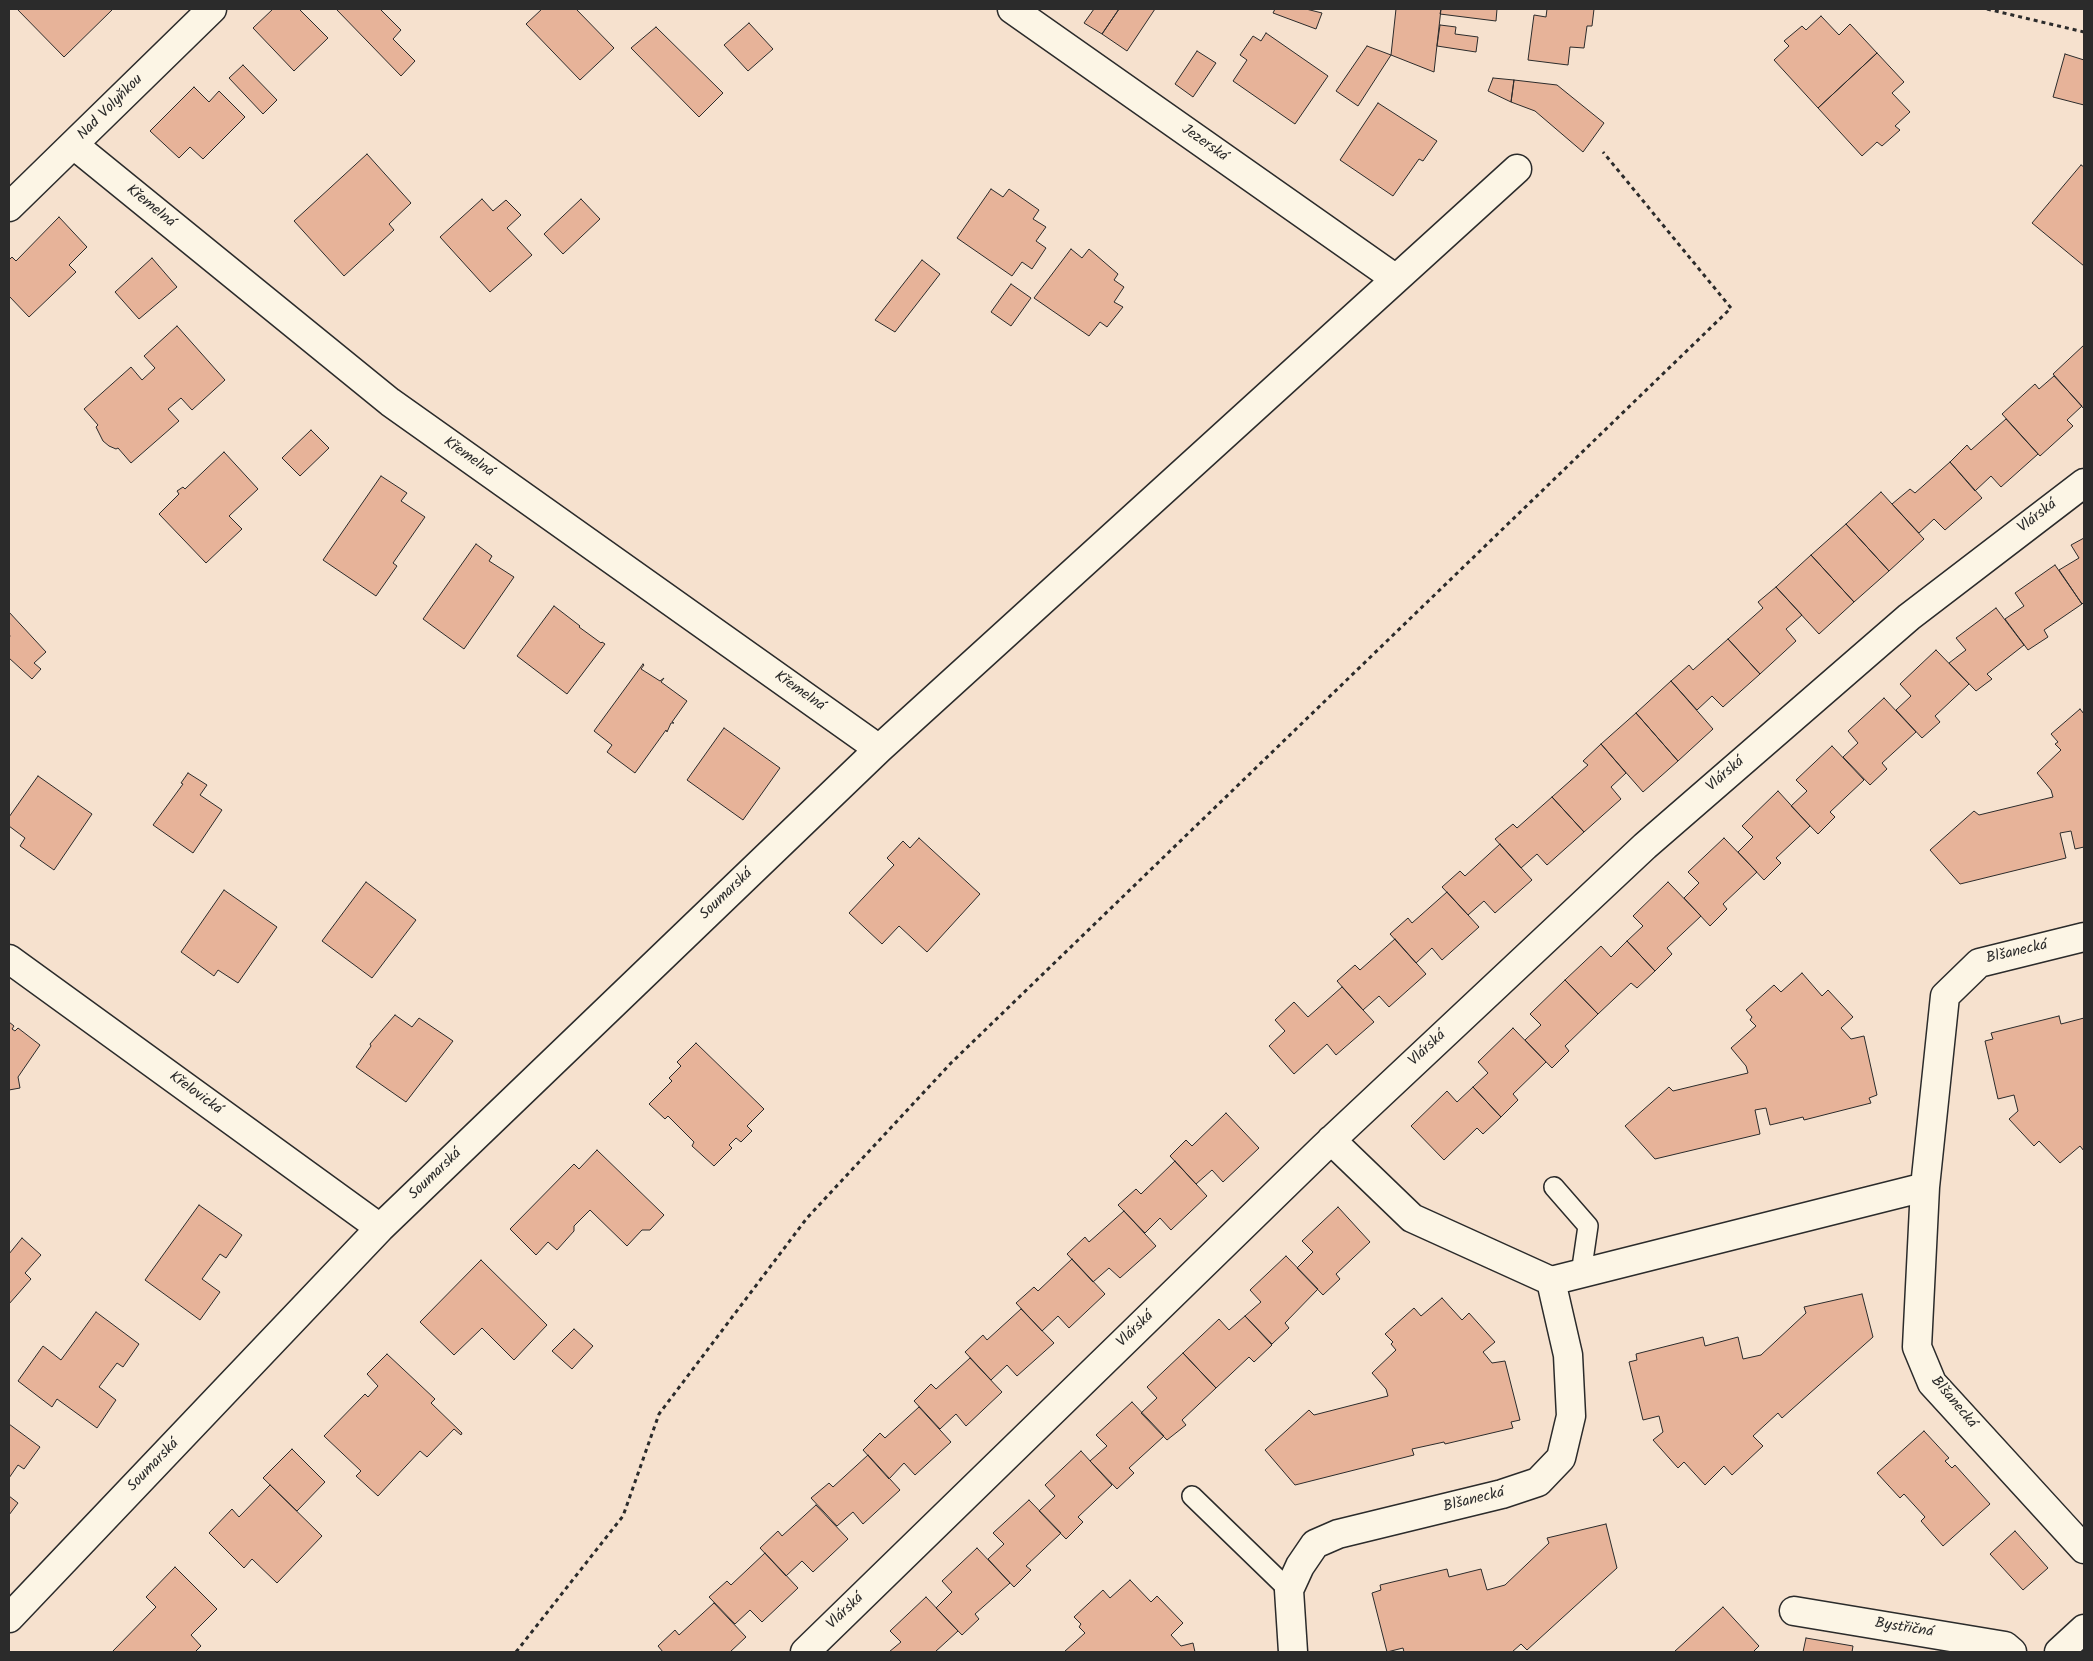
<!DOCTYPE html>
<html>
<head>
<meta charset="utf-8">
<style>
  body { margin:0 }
  #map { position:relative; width:2093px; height:1661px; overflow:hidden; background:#f6e1ce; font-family:Kalam,sans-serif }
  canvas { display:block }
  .frame { position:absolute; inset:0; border:10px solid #2b2b2b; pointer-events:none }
</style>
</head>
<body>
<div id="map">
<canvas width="2093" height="1661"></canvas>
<div class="frame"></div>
</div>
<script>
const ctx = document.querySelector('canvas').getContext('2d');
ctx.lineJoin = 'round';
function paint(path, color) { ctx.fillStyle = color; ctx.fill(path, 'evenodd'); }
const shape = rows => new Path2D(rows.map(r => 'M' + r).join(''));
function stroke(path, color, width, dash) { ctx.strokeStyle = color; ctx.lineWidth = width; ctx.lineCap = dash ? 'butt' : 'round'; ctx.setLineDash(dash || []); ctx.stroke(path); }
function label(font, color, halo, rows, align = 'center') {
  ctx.font = font + ' Kalam,sans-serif'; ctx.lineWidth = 4; ctx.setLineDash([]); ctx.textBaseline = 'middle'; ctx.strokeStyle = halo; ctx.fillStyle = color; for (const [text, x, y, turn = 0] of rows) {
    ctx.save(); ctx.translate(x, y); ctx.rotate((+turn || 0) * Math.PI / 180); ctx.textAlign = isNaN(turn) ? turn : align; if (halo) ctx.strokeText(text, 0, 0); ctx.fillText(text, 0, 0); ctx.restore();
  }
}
const building = shape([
  [17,9,113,9,64,57,17,9],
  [273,9,299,9,328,38,294,71,253,28,273,9],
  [336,9,380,9,401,30,393,39,415,61,401,76,336,9],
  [542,9,576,9,614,48,580,80,526,24,542,9],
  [1094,9,1119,9,1102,34,1084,23,1094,9],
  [1119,9,1155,9,1127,51,1102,34,1119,9],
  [1275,9,1306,9,1322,13,1316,29,1273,13,1275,9],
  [1396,9,1441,9,1434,72,1391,55,1396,9],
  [1441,9,1497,9,1496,21,1440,14,1441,9],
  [1547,9,1594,9,1592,26,1587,26,1584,48,1570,47,1568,65,1528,60,1534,15,1546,17,1547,9],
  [1821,16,1839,35,1850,24,1877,53,1818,108,1774,60,1789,46,1784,41,1802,26,1806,30,1821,16],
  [749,23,773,49,748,71,724,45,749,23],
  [1440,25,1456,27,1455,34,1478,37,1476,52,1437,46,1440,25],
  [656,27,723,93,699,117,631,48,656,27],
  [1266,33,1328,76,1295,124,1233,81,1247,60,1240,55,1253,36,1261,41,1266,33],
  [1367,46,1391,55,1358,106,1336,91,1367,46],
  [1197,51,1216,63,1193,97,1175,84,1197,51],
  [1877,53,1904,82,1892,93,1910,112,1895,126,1900,130,1882,146,1877,142,1862,156,1818,108,1877,53],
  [2065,54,2084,60,2084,105,2053,97,2065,54],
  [243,65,277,100,263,114,229,78,243,65],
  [1493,78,1514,80,1511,102,1488,91,1493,78],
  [1514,80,1557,85,1604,123,1583,152,1535,111,1511,102,1514,80],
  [194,87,209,102,219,91,245,117,203,159,190,147,179,158,150,131,194,87],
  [1378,103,1437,141,1423,161,1419,159,1393,196,1340,160,1378,103],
  [367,154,411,203,389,224,394,230,344,276,294,221,367,154],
  [2081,165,2084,167,2084,266,2032,223,2081,165],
  [991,189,1003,197,1009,189,1039,210,1033,219,1046,227,1036,241,1046,248,1032,269,1022,262,1012,276,957,238,991,189],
  [482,199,493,211,506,200,521,215,507,228,532,255,490,292,440,237,482,199],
  [581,199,600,219,563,254,544,234,581,199],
  [59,217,87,247,69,265,76,272,29,317,9,296,9,260,12,257,16,261,59,217],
  [1071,249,1082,258,1089,249,1118,274,1114,280,1124,287,1114,302,1123,307,1107,327,1100,322,1089,336,1034,298,1071,249],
  [152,258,177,287,139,319,115,292,152,258],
  [922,260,940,274,895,332,875,320,922,260],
  [1011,284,1031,298,1011,326,991,312,1011,284],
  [177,326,225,380,192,410,181,398,168,409,179,421,131,463,118,448,116,449,109,446,103,441,96,427,98,425,84,409,131,367,142,380,155,368,144,356,177,326],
  [2084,345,2084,409,2053,374,2084,345],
  [2054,376,2082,406,2067,420,2073,426,2040,456,2002,414,2035,384,2039,389,2054,376],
  [2006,419,2038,454,2001,487,1991,476,1975,491,1950,462,1967,445,1971,450,2006,419],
  [311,430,329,448,300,476,282,458,311,430],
  [224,452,258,489,229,516,242,529,206,563,159,514,179,494,177,491,183,487,185,489,224,452],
  [1950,462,1982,498,1945,530,1934,519,1919,533,1892,504,1910,489,1915,493,1950,462],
  [381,476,407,493,401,501,425,517,393,563,397,566,376,596,323,560,381,476],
  [1881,492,1924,539,1889,571,1846,524,1881,492],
  [1846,524,1889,571,1854,602,1811,555,1846,524],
  [2084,538,2084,602,2082,604,2059,570,2079,558,2071,545,2084,538],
  [476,544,492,556,489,561,514,577,464,649,423,619,476,544],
  [1811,555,1854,602,1819,634,1776,587,1811,555],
  [2055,565,2082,604,2044,630,2048,637,2028,650,2005,619,2024,606,2015,593,2055,565],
  [1776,587,1802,615,1786,629,1796,641,1760,674,1728,639,1763,608,1758,602,1776,587],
  [554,606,580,626,579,627,601,643,602,642,605,644,567,694,517,656,554,606],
  [1996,608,2024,645,1987,674,1992,679,1976,691,1949,663,1966,650,1956,638,1996,608],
  [9,612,46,652,34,663,41,669,32,679,9,658,9,638,10,636,9,634,9,612],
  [1728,639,1760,674,1723,707,1712,696,1697,710,1671,681,1689,665,1693,670,1728,639],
  [1936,650,1969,684,1935,716,1940,722,1922,738,1896,710,1911,696,1900,684,1936,650],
  [643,664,644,665,641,669,660,681,664,678,661,682,687,701,672,722,674,723,671,723,667,732,666,730,635,773,607,752,612,745,594,731,643,664],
  [1671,681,1713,729,1678,761,1636,713,1671,681],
  [1884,698,1916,732,1882,763,1887,769,1870,785,1843,757,1858,743,1848,731,1884,698],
  [2080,709,2084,714,2084,847,2075,849,2071,831,2060,833,2066,858,1960,884,1930,850,1974,811,1979,815,2053,797,2051,790,2037,773,2061,750,2055,744,2058,742,2051,734,2080,709],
  [1636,713,1678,761,1643,792,1601,744,1636,713],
  [724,728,780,768,743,820,687,780,724,728],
  [1601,744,1626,773,1611,787,1621,799,1584,832,1552,797,1588,765,1583,761,1601,744],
  [1832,746,1864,780,1830,812,1835,817,1818,834,1791,806,1807,791,1796,780,1832,746],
  [188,773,207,785,200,795,222,810,193,853,153,825,183,784,181,783,188,773],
  [38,776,92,814,54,870,20,846,25,838,9,826,9,817,38,776],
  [1778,791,1810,826,1776,858,1781,863,1764,880,1738,852,1753,837,1742,826,1778,791],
  [1552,797,1584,832,1547,865,1537,854,1521,868,1495,839,1513,824,1517,828,1552,797],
  [919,838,980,894,927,952,899,926,882,944,849,913,894,865,887,858,903,841,910,848,919,838],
  [1724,838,1757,872,1723,904,1727,909,1710,926,1684,898,1699,883,1688,872,1724,838],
  [1500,844,1532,880,1495,913,1484,901,1468,915,1442,887,1460,871,1465,876,1500,844],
  [366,882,416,920,372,978,322,941,366,882],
  [1668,882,1701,916,1667,948,1672,954,1655,971,1627,941,1643,926,1633,916,1668,882],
  [224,890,277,927,238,983,218,970,214,976,181,952,224,890],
  [1447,892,1479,927,1442,960,1432,948,1416,963,1390,934,1408,918,1412,923,1447,892],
  [1395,939,1426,974,1389,1007,1379,996,1363,1010,1337,981,1355,965,1360,970,1395,939],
  [1627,941,1655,971,1637,988,1631,983,1598,1014,1565,980,1601,946,1611,957,1627,941],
  [1802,973,1822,996,1828,990,1853,1017,1841,1028,1851,1039,1864,1036,1877,1095,1869,1098,1871,1103,1804,1120,1803,1117,1770,1125,1766,1108,1755,1110,1760,1134,1655,1159,1625,1126,1669,1087,1673,1091,1748,1073,1746,1066,1731,1048,1756,1026,1750,1020,1752,1017,1746,1010,1774,985,1781,992,1802,973],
  [1565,980,1598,1014,1565,1046,1569,1051,1552,1068,1525,1040,1541,1025,1530,1014,1565,980],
  [1342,987,1374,1022,1336,1055,1327,1044,1294,1074,1269,1046,1285,1031,1275,1020,1294,1002,1308,1017,1342,987],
  [395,1015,412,1027,419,1018,453,1041,406,1102,356,1067,371,1046,370,1044,395,1015],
  [2059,1016,2061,1024,2084,1018,2084,1151,2080,1146,2060,1163,2039,1141,2034,1146,2009,1119,2018,1111,2014,1095,1998,1099,1985,1041,1993,1039,1991,1033,2059,1016],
  [9,1022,14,1026,12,1029,15,1031,18,1028,40,1045,18,1077,20,1088,9,1090,9,1022],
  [1513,1028,1546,1062,1513,1094,1518,1100,1501,1117,1473,1087,1488,1073,1478,1062,1513,1028],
  [696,1043,764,1109,747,1126,752,1131,741,1142,736,1138,729,1145,732,1148,714,1166,692,1146,694,1142,668,1116,665,1119,649,1104,672,1081,669,1078,681,1066,677,1062,696,1043],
  [1473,1087,1501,1117,1483,1134,1477,1128,1444,1160,1411,1126,1447,1091,1457,1102,1473,1087],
  [1226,1113,1259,1148,1223,1182,1212,1170,1196,1184,1170,1156,1186,1140,1192,1146,1226,1113],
  [597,1150,664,1215,650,1230,642,1230,627,1246,590,1210,574,1226,574,1231,557,1250,548,1242,536,1255,510,1229,574,1164,579,1169,597,1150],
  [1175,1161,1207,1196,1171,1230,1160,1218,1145,1233,1118,1205,1136,1189,1141,1194,1175,1161],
  [199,1205,242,1235,226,1258,220,1254,202,1279,220,1292,200,1320,145,1280,199,1205],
  [1338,1207,1370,1242,1336,1274,1340,1279,1323,1295,1297,1268,1313,1252,1302,1241,1338,1207],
  [1124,1211,1156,1246,1120,1278,1109,1268,1093,1282,1067,1254,1085,1237,1089,1242,1124,1211],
  [22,1238,41,1255,25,1273,31,1279,9,1304,9,1254,22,1238],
  [1286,1256,1318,1289,1285,1323,1289,1328,1272,1344,1245,1316,1261,1302,1250,1290,1286,1256],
  [1072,1259,1105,1294,1069,1328,1058,1316,1042,1331,1016,1303,1034,1287,1038,1291,1072,1259],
  [481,1260,547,1325,514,1360,482,1328,454,1355,420,1322,481,1260],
  [1862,1294,1873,1337,1782,1418,1778,1413,1753,1436,1763,1446,1732,1475,1724,1466,1705,1485,1684,1462,1678,1468,1653,1440,1663,1432,1659,1416,1643,1420,1629,1362,1637,1360,1636,1354,1703,1337,1705,1346,1738,1337,1743,1359,1761,1355,1806,1313,1804,1307,1862,1294],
  [1442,1298,1462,1320,1469,1313,1495,1342,1483,1352,1492,1363,1505,1361,1520,1420,1511,1422,1513,1428,1445,1444,1444,1442,1412,1449,1414,1455,1295,1485,1265,1450,1309,1410,1314,1415,1388,1396,1386,1389,1372,1373,1396,1350,1391,1344,1393,1342,1385,1334,1414,1308,1421,1316,1442,1298],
  [1021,1309,1054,1343,1017,1376,1007,1365,991,1380,965,1352,983,1335,987,1340,1021,1309],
  [96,1312,139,1344,123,1367,117,1363,99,1387,116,1400,97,1428,57,1399,52,1407,18,1381,43,1346,61,1360,96,1312],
  [1245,1316,1272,1345,1254,1362,1249,1357,1216,1388,1183,1353,1219,1319,1229,1330,1245,1316],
  [574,1329,593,1346,572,1369,552,1351,574,1329],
  [1183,1353,1216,1388,1182,1420,1186,1425,1167,1440,1141,1413,1157,1398,1147,1387,1183,1353],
  [387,1354,435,1399,431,1403,462,1433,461,1435,454,1429,427,1457,420,1451,378,1496,356,1476,361,1471,324,1436,365,1394,368,1397,378,1386,367,1374,387,1354],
  [970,1358,1002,1392,966,1426,956,1414,940,1429,914,1401,931,1384,936,1389,970,1358],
  [1132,1402,1164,1436,1129,1468,1134,1473,1117,1489,1090,1461,1107,1446,1096,1435,1132,1402],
  [919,1407,951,1442,915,1475,904,1463,889,1479,863,1450,880,1433,885,1438,919,1407],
  [9,1424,40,1447,24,1469,18,1465,9,1478,9,1424],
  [1924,1431,1949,1458,1945,1461,1952,1468,1955,1465,1990,1504,1943,1546,1921,1521,1925,1517,1904,1494,1900,1498,1877,1473,1924,1431],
  [292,1449,325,1482,297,1511,263,1478,292,1449],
  [1081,1451,1112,1485,1078,1517,1083,1522,1066,1539,1039,1511,1055,1496,1045,1485,1081,1451],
  [868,1455,900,1490,863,1524,853,1512,837,1526,811,1498,829,1483,833,1487,868,1455],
  [270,1485,322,1536,277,1583,252,1559,244,1568,209,1533,232,1509,239,1517,270,1485],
  [9,1496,18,1503,9,1515,9,1496],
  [1029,1500,1061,1533,1026,1566,1031,1570,1014,1587,988,1559,1004,1544,993,1533,1029,1500],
  [816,1505,848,1539,813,1572,802,1561,786,1576,760,1548,778,1531,782,1536,816,1505],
  [1606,1524,1617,1568,1527,1650,1521,1644,1512,1652,1404,1652,1403,1648,1387,1652,1372,1593,1381,1590,1380,1585,1447,1569,1449,1577,1481,1569,1487,1590,1505,1585,1549,1543,1547,1538,1606,1524],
  [2015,1531,2048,1568,2023,1590,1990,1554,2015,1531],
  [977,1548,1010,1583,975,1614,979,1619,962,1635,936,1608,952,1592,942,1581,977,1548],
  [765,1553,798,1588,762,1622,750,1610,735,1624,709,1597,727,1581,731,1585,765,1553],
  [175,1567,217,1609,191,1635,201,1646,195,1652,112,1652,156,1607,146,1597,175,1567],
  [1130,1580,1151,1602,1157,1596,1183,1623,1171,1635,1181,1646,1193,1643,1195,1652,1064,1652,1085,1633,1079,1627,1081,1624,1074,1617,1103,1590,1110,1598,1130,1580],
  [926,1597,958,1631,935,1652,889,1652,901,1642,890,1631,926,1597],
  [714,1603,746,1637,730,1652,663,1652,658,1646,675,1630,679,1635,714,1603],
  [1723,1607,1759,1646,1753,1652,1674,1652,1723,1607],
  [1806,1638,1853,1646,1852,1652,1803,1652,1806,1638]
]);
const path = shape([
  [1987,9,2084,32],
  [516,1652,623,1516,659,1414,807,1218,951,1063,1731,308,1603,152]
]);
const service = shape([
  [1554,1187,1588,1226,1581,1274],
  [1192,1496,1289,1590]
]);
const minor = shape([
  [1012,9,1396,279],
  [74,145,390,402,879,749],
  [9,207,212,9],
  [2084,937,1979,963,1945,996,1925,1187,1917,1347,1932,1383,2084,1549],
  [9,959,380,1228],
  [1331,1140,1412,1218,1551,1281,1925,1187],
  [1794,1611,2005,1646,2012,1652],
  [9,1618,380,1228,879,749,1517,169],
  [805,1652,1323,1148,1645,846,1909,617,2084,483],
  [1293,1652,1289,1590,1300,1566,1315,1544,1338,1534,1502,1494,1538,1482,1561,1458,1571,1416,1568,1355,1551,1281],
  [2059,1652,2084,1629]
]);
const streetNames = [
  ["Nad Volyňkou",111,108,-45],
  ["Jezerská",1204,144,35],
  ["Křemelná",150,207,39],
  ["Křemelná",468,458,35],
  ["Vlárská",2038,517,-38],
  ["Křemelná",799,692,35],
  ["Vlárská",1726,775,-41],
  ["Soumarská",727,895,-44],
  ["Blšanecká",2017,953,-13],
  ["Vlárská",1428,1049,-43],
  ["Křelovická",195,1094,36],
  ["Soumarská",436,1175,-44],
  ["Vlárská",1136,1330,-44],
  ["Blšanecká",1953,1403,50],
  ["Soumarská",154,1466,-46],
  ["Blšanecká",1474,1501,-14],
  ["Vlárská",846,1612,-44],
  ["Bystřičná",1904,1629,9]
];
paint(building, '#e7b399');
stroke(building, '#2b2b2b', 1);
stroke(service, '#2b2b2b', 22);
stroke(minor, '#2b2b2b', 31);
stroke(path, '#2b2b2b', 3, [4, 4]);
stroke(service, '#fcf5e5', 19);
stroke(minor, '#fcf5e5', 28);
label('15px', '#2b2b2b', '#fcf5e5', streetNames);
</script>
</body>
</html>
